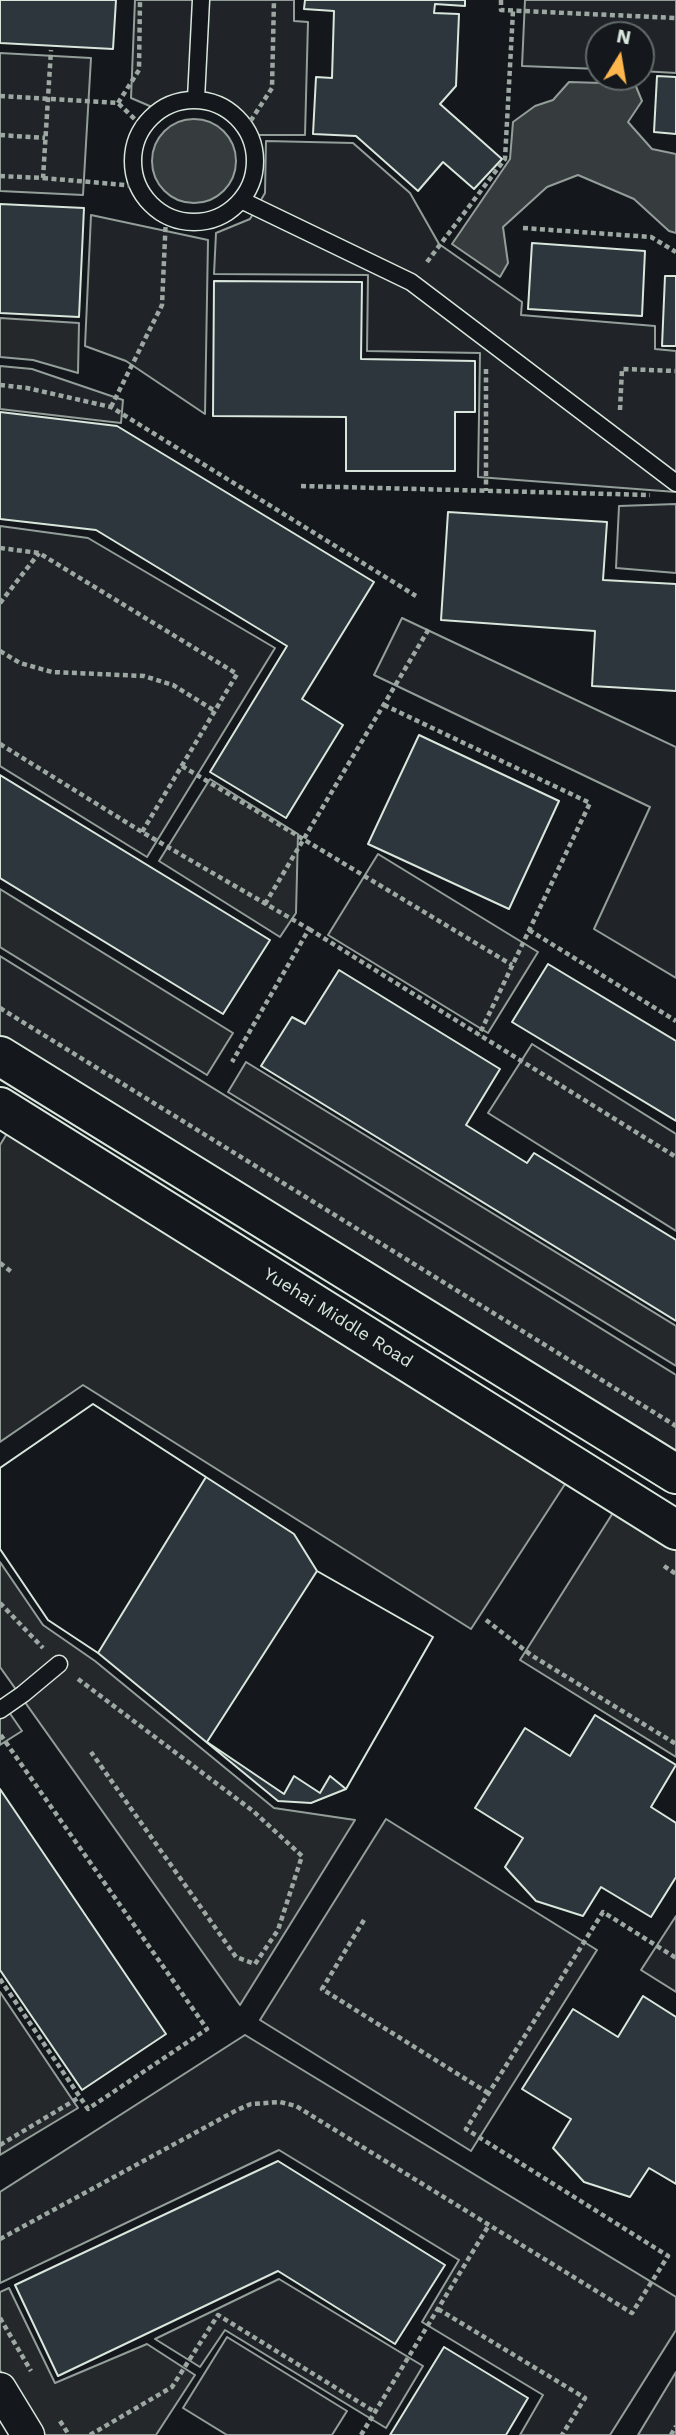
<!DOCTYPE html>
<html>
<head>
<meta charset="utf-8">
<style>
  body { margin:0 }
  #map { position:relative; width:676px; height:2435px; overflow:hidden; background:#14181c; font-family:"Work Sans",sans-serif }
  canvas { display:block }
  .north { position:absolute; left:585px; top:21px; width:70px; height:70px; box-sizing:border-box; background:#14181c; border:2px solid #626a69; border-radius:50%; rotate:11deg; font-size:19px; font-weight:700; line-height:28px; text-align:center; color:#d8e6dc }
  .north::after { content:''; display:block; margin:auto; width:24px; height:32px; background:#ffb74d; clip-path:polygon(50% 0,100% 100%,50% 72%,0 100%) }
</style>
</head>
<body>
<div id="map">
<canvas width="676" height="2435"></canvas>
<div class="north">N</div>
</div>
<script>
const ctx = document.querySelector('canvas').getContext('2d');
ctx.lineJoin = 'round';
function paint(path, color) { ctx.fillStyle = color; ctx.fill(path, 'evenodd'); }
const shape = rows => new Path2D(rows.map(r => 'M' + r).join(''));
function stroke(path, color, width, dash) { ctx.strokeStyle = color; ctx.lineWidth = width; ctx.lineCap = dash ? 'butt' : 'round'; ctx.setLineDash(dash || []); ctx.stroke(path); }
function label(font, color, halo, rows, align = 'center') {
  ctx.font = font + ' "Work Sans",sans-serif'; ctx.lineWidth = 5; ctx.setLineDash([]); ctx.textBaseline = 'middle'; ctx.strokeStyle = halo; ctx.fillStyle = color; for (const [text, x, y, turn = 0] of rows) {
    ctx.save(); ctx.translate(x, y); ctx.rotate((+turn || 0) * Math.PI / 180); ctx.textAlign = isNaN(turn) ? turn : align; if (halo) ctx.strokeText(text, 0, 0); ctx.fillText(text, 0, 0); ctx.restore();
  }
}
const green = shape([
  [135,0,294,0,294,21,308,22,305,135,258,135,237,107,217,96,191,94,167,98,152,107,131,98,135,0],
  [525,0,676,0,676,73,641,71,641,35,599,35,599,69,522,66,525,0],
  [0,53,91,58,83,195,0,191,0,53],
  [266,141,353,143,410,193,439,244,522,302,521,315,655,326,655,349,676,351,676,492,478,477,480,353,367,351,368,275,214,274,216,233,250,219,265,193,266,141],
  [91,215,208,240,205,414,126,361,85,346,91,215],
  [0,366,32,369,123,400,121,423,0,409,0,366],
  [676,504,676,573,616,568,619,506,676,504],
  [0,526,88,538,275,648,147,857,0,766,0,526],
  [402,618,676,747,676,978,594,929,650,807,374,675,402,618],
  [378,854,538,952,488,1033,328,935,378,854],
  [0,956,676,1375,676,1476,0,1055,0,956],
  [532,1044,676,1134,676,1231,488,1113,532,1044],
  [0,1699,22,1731,0,1745,0,1699],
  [386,1819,597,1950,471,2151,260,2020,386,1819],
  [676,1916,676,1992,641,1970,676,1916],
  [245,2035,676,2297,676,2330,610,2435,520,2435,543,2395,422,2322,459,2260,279,2150,0,2283,0,2192,245,2035],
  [279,2279,423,2366,386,2428,225,2330,200,2367,155,2339,279,2279],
  [227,2337,347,2411,332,2435,227,2435,183,2408,227,2337],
  [676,2372,676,2435,638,2435,676,2372]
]);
const parking = shape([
  [0,318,79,323,78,373,33,360,0,357,0,318],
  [210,779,298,834,296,913,280,937,159,861,210,779],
  [0,889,233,1033,207,1075,0,947,0,889],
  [246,1062,676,1326,676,1366,228,1092,246,1062],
  [11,1127,569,1478,471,1629,83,1385,0,1442,0,1145,11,1127],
  [616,1508,676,1546,676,1757,520,1660,616,1508],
  [0,1562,43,1625,95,1661,274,1808,355,1820,240,2005,0,1667,0,1562],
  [0,1992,78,2108,0,2155,0,1992],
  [9,2288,55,2383,147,2344,195,2375,156,2435,40,2435,0,2370,0,2292,9,2288]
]);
const water = shape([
  [569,82,635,84,642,101,628,122,652,149,676,154,676,233,669,231,634,199,578,175,547,187,503,227,508,263,500,277,452,244,510,159,513,122,535,106,553,100,569,82],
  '152 161a42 42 0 1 1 84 0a42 42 0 1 1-84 0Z'
]);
const building = shape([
  [0,0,116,0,113,49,0,43,0,0],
  [305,0,465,0,465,6,435,4,434,13,459,14,456,86,440,104,502,159,474,189,443,162,418,191,356,136,313,134,316,77,332,78,334,11,304,9,305,0],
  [657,76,676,77,676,134,654,132,657,76],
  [0,204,84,208,79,317,0,313,0,204],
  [532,243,645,251,642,316,528,309,532,243],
  [665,276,676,276,676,346,662,346,665,276],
  [214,281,362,282,361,359,475,361,475,412,455,412,455,471,346,471,346,417,213,416,214,281],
  [0,412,117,426,374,582,302,699,343,725,286,818,210,772,287,646,96,530,0,519,0,412],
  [448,512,607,522,603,580,676,584,676,691,592,686,595,631,441,620,448,512],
  [419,735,559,801,509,909,368,844,419,735],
  [0,775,270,940,223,1014,0,878,0,775],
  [548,964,676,1041,676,1121,512,1022,548,964],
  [339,970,500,1069,466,1125,527,1163,534,1153,676,1240,676,1321,261,1066,292,1017,305,1024,339,970],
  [93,1404,294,1534,317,1571,433,1637,346,1789,311,1803,278,1801,98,1653,48,1620,0,1549,0,1468,93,1404],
  [93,1404,206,1477,98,1653,48,1620,0,1549,0,1468,93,1404],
  [317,1571,433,1637,346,1789,330,1776,320,1793,294,1776,284,1794,207,1742,317,1571],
  [595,1715,676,1765,651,1807,676,1823,676,1877,651,1917,601,1887,583,1916,536,1901,505,1867,523,1838,475,1808,525,1728,570,1756,595,1715],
  [0,1789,166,2034,82,2090,0,1970,0,1789],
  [643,1996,676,2017,676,2184,649,2168,630,2197,584,2182,553,2148,571,2119,522,2089,573,2009,618,2037,643,1996],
  [278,2161,445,2265,395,2344,278,2271,58,2376,15,2285,278,2161],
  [444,2347,528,2398,506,2435,390,2435,444,2347]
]);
const path = shape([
  [501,0,501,10,676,18],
  [0,96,118,103,142,126],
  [118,103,139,70,140,0],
  [246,128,272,88,274,0],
  [0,135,45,138],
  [0,176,43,178,51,50],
  [43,178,137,186],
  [523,228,651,237,676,252],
  [427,262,505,159,513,11],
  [486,369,486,491],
  [0,385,27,388,111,407,416,596],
  [111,407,162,305,166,216],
  [620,410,622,369,676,371],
  [301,486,650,495],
  [0,548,39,553,237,674,142,832],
  [0,603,39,553],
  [0,651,20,663,52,672,144,676,173,685,215,711],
  [384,705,590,803,479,1035],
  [0,744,142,832,309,929,232,1062],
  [182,766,512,965],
  [265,904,430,627],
  [309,929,676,1157],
  [529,930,676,1021],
  [0,1008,676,1426],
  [0,1263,13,1273],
  [664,1566,676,1574],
  [0,1603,43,1648],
  [486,1620,531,1655,676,1744],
  [78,1679,253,1811,302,1856,278,1930,255,1964,236,1957,91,1752],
  [364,1920,322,1989,488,2093],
  [0,1979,88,2109,207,2029,0,1734],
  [0,2145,80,2097],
  [0,2239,237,2110,251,2104,280,2102,296,2106,632,2313,668,2256,466,2129,603,1912,676,1958],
  [438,2309,585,2398,562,2435],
  [0,2318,31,2371],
  [60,2421,69,2435],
  [90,2435,172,2387,218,2315,375,2412],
  [361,2435,489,2225],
  [671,2435,676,2426]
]);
const lane = shape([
  [196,99,201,0],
  '133 161a61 61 0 1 1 122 0a61 61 0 1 1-122 0Z',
  [241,200,411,282,676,483],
  [0,1710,23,1694,59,1664]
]);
const street = shape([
  [0,2389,28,2435]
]);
const highway = shape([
  [0,1056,676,1474],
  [0,1107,676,1530]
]);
const streetNames = [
  ["Yuehai Middle Road",338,1318,32]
];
paint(green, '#202428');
stroke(green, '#939e99', 2);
paint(parking, '#24282b');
stroke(parking, '#939e99', 2);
paint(water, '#363b3e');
stroke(water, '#939e99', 2);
paint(building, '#2c363c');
stroke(building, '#d8e6dc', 2);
stroke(lane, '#d8e6dc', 19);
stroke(street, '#d8e6dc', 35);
stroke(highway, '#d8e6dc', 42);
stroke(path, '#9da8a2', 4.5, [5, 3.5]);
stroke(lane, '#14181c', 16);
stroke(street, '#14181c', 32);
stroke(highway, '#14181c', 38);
label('18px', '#d8e6dc', '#14181c', streetNames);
</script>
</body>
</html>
